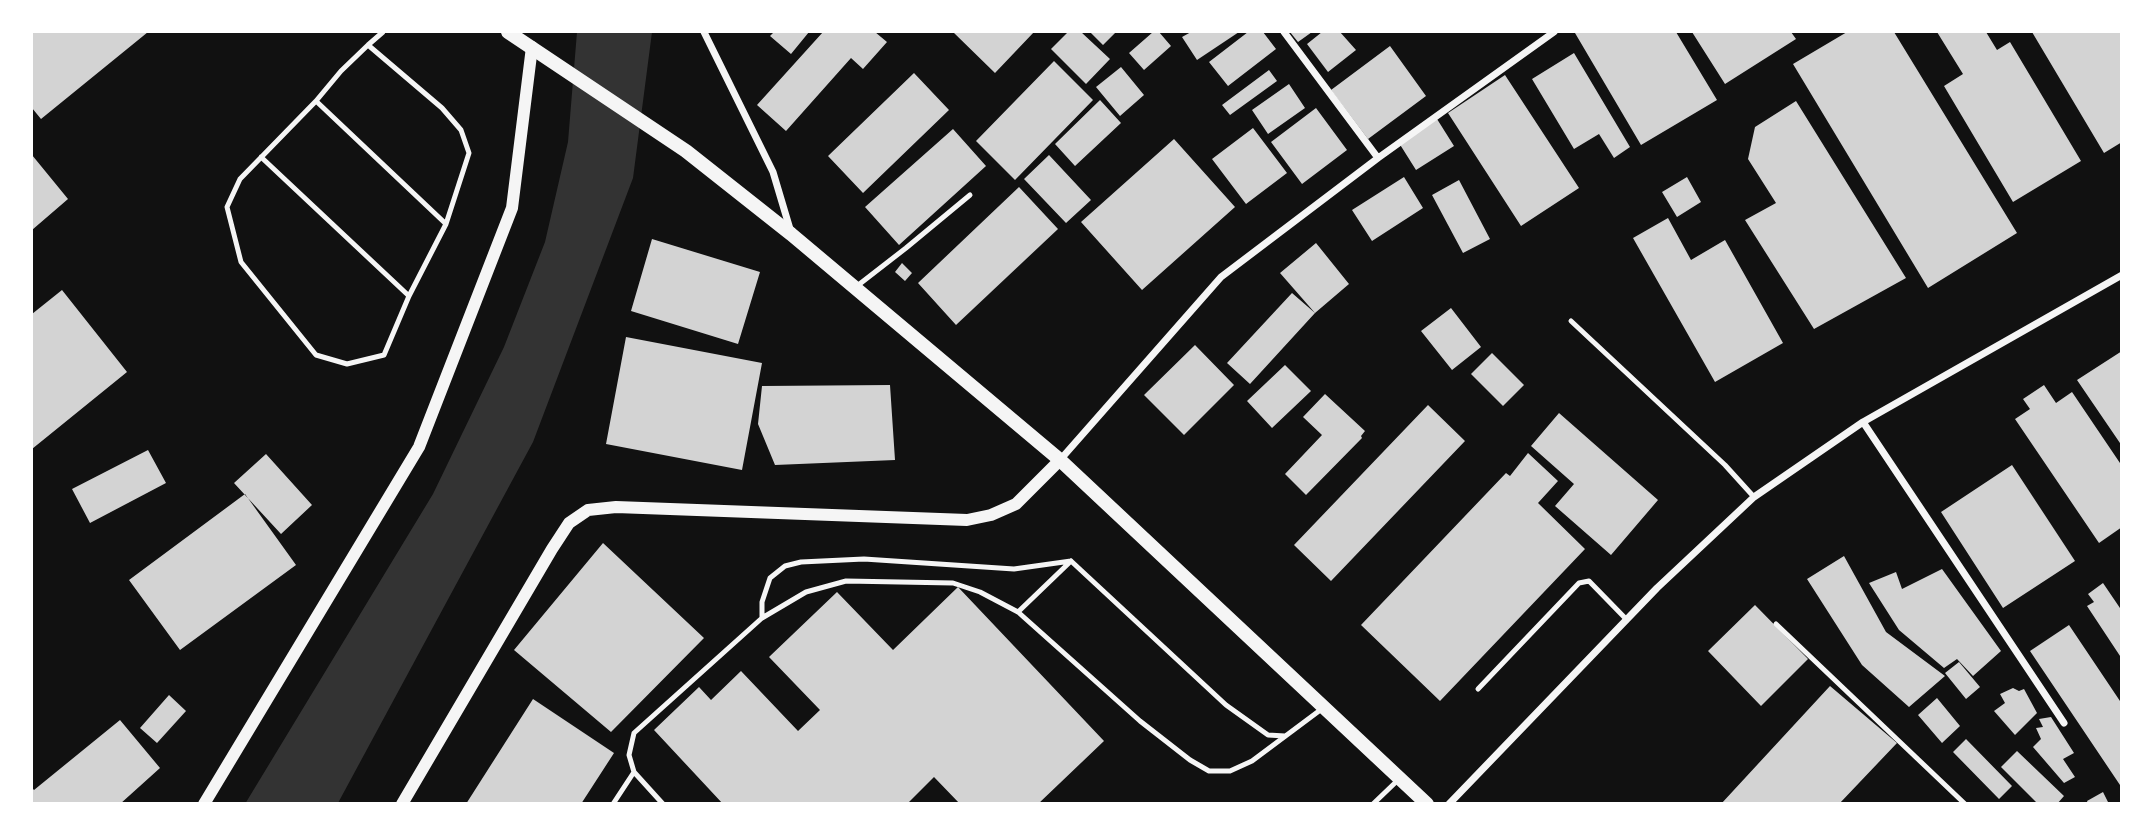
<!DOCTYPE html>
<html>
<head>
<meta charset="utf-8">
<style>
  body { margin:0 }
  #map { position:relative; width:2153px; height:835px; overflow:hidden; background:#111; font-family:Roboto,sans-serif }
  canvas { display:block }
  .frame { position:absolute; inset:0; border:33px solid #fff; pointer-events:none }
</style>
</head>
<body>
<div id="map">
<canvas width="2153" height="835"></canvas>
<div class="frame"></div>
</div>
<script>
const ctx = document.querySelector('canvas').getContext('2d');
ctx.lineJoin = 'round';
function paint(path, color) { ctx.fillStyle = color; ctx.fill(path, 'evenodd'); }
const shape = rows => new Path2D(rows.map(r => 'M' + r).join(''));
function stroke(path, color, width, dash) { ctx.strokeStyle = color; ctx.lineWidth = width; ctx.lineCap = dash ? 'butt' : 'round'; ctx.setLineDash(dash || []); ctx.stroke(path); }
const water = shape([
  [577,32,652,32,633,178,533,442,338,803,245,804,433,494,504,347,545,242,568,142]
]);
const building = shape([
  [32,32,148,32,41,119,32,108],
  [774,32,809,32,791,54,770,36],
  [823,32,875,32,887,42,863,69,851,58,786,131,757,105],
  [953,32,1034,32,995,73],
  [1068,32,1081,32,1110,59,1086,84,1051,49],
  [1090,32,1116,32,1103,45],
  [1153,32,1159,32,1171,46,1144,70,1129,53],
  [1191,32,1239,32,1197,60,1182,37],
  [1248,32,1263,32,1276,49,1228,86,1209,62],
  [1290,32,1312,32,1298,42],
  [1322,32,1340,32,1356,50,1328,72,1307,44],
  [1577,32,1676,32,1717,100,1641,145,1575,33],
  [1692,32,1791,32,1796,39,1725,84],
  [1847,32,1894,32,2017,233,1928,288,1793,64],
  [1937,32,1986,32,1997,50,2010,42,2081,161,2013,202,1944,86,1963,74],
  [2032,32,2122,32,2122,142,2104,153],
  [1390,46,1426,96,1368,139,1331,90],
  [1574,53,1630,147,1614,158,1599,134,1574,149,1532,79],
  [1054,61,1093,100,1015,180,976,141],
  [1121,67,1144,95,1120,116,1096,87],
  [1269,70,1277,81,1230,115,1222,105],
  [914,73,949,110,863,193,828,156],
  [1505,75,1579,188,1521,226,1448,113],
  [1289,84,1305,108,1268,134,1252,110],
  [1100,100,1121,123,1075,166,1055,144],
  [1796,101,1906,278,1814,329,1745,220,1776,203,1748,159,1755,127],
  [1316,108,1347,150,1302,184,1271,142],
  [1437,119,1454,146,1416,170,1399,143],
  [1253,128,1287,173,1246,204,1212,159],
  [953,129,986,166,899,245,865,207],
  [1174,139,1235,207,1142,290,1081,222],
  [32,155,68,199,32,230],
  [1049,155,1091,200,1066,223,1024,179],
  [1404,177,1423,208,1372,241,1352,210],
  [1687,177,1701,202,1677,217,1662,192],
  [1459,180,1490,239,1463,253,1432,195],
  [1019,187,1058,229,956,325,918,283],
  [1668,218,1691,260,1725,240,1783,343,1715,382,1633,238],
  [652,239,760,272,738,344,631,311],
  [1316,243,1349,284,1315,313,1280,273],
  [902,263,912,273,905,281,895,272],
  [62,290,127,372,32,449,32,314],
  [1292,293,1315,313,1250,384,1227,363],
  [1451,308,1481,347,1452,370,1421,331],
  [626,337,762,363,742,470,606,444],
  [1195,345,1234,385,1184,435,1144,395],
  [2122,351,2122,446,2077,380],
  [1492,353,1524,385,1503,406,1471,374],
  [1285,365,1311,391,1272,428,1247,401],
  [890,385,895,460,775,465,758,424,762,386],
  [2044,385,2056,403,2072,392,2122,466,2122,527,2099,543,2015,419,2030,409,2023,399],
  [1325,394,1365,431,1361,436,1362,438,1306,495,1285,474,1322,435,1303,417],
  [1428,405,1465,441,1331,581,1294,545],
  [1559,413,1658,500,1611,555,1555,506,1574,484,1531,446],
  [148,450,166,483,90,523,72,489],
  [1528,453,1558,481,1538,503,1585,549,1440,701,1361,625,1506,473,1510,476],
  [266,454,312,505,281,534,234,483],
  [2012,465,2075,561,2003,608,1941,512],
  [245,494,296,565,180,650,129,580],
  [603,543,704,638,611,732,514,650],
  [1844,556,1886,632,1945,676,1909,707,1862,665,1807,579],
  [1942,569,2001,651,1973,676,1957,659,1944,668,1899,630,1869,583,1896,572,1902,589],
  [2103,583,2122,611,2122,659,2087,606,2094,602,2088,594],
  [958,587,1104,741,1038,804,960,804,934,777,907,804,723,804,654,730,699,687,711,700,741,671,798,731,820,710,769,657,837,592,893,650],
  [1755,605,1808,659,1761,706,1708,651],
  [2069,625,2122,704,2122,788,2030,651],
  [1959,662,1980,687,1966,699,1945,673],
  [1830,686,1897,743,1839,804,1721,804],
  [2013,688,2019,691,2024,689,2037,713,2015,735,1994,711,2005,703,2000,694],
  [169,695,186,711,157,743,140,728],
  [1937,698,1960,726,1942,743,1918,715],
  [533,699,614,753,581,804,466,804],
  [2051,717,2074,753,2063,759,2075,777,2064,783,2033,747,2041,739,2036,728,2043,727,2039,719],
  [120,720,160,768,120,804,32,804,32,788,34,790],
  [1966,739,2012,786,1999,799,1953,752],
  [2017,751,2064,796,2057,804,2038,804,2001,767],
  [2103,792,2109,804,2088,804,2087,801]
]);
const service = shape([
  [368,45,442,108,461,130,469,153,446,224,409,296,384,355,347,364,316,355,241,262,227,207,240,179,316,101,341,71,368,45,383,32],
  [316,101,446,224],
  [261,157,409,296],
  [857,286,906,248,970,195],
  [1571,321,1725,465,1754,497],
  [1071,561,1226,705,1268,735,1285,736],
  [1018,612,1071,561],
  [762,618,762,602,770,578,785,566,801,562,864,559,1014,569,1071,561],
  [1776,624,1965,804],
  [1478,689,1579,583,1589,581,1627,620],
  [613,804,634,772],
  [663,804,634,772,629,755,634,733,762,618,806,592,846,581,953,583,980,592,1018,612,1140,721,1190,760,1209,771,1230,771,1252,761,1323,708],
  [1373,804,1398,780]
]);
const minor = shape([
  [704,32,773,172,790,229],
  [1284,32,1378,158],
  [1863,422,2064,723],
  [1060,460,1221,277,1378,158,1554,32],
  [1449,804,1657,588,1754,497,1863,422,2122,275]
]);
const tertiary = shape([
  [204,804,419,447,512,208,532,47],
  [402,804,552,549,569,523,588,510,616,507,967,520,991,515,1016,504,1060,460]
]);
const secondary = shape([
  [508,32,686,151,791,234,1060,460,1427,804]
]);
paint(water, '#333');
paint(building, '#d3d3d3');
stroke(service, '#f5f5f5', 5);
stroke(minor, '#f5f5f5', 7);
stroke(tertiary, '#f5f5f5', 12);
stroke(secondary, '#f5f5f5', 14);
</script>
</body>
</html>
